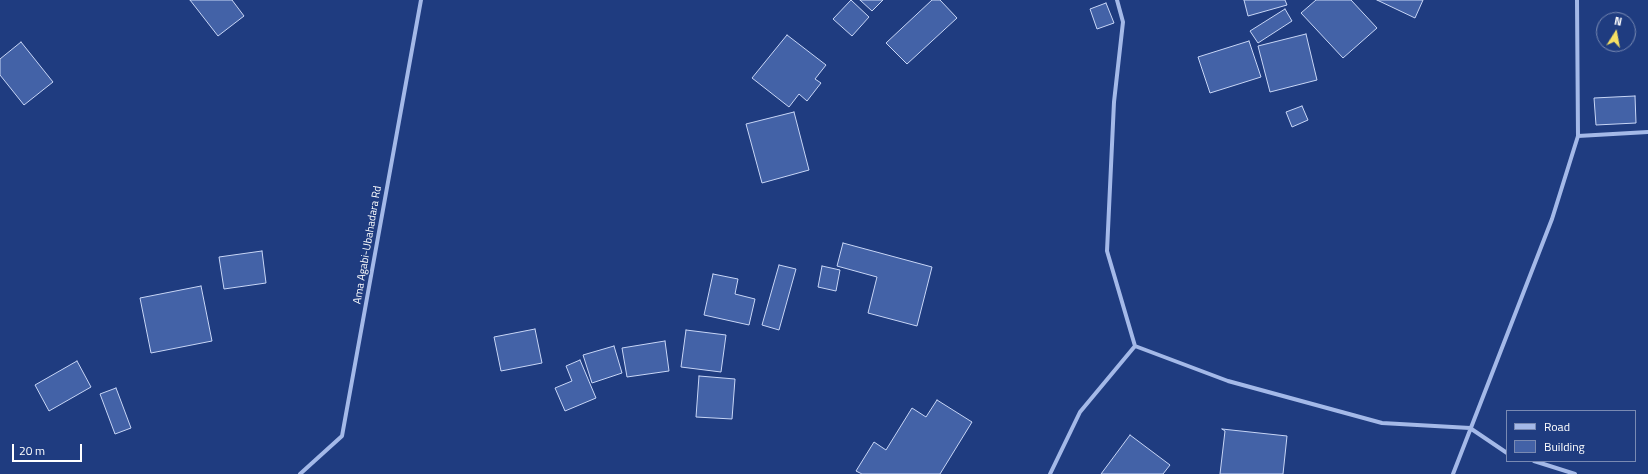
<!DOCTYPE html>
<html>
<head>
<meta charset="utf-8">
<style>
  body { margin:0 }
  #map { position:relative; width:1648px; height:474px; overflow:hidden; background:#1f3c80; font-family:"Titillium Web",sans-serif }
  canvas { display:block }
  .legend { position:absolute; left:1506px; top:410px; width:130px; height:52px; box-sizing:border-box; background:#1f3c80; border:1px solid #798ab3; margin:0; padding:5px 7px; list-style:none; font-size:12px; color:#fff }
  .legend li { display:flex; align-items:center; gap:8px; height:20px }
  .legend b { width:20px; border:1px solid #798ab3 }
  .north { position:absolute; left:1596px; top:12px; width:40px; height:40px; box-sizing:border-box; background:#1f3c80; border:1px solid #798ab3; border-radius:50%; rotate:11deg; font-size:11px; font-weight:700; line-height:16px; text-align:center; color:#fff }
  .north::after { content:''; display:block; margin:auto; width:14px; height:18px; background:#f6e063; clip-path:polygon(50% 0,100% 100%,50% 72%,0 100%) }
  .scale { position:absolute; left:12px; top:444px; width:70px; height:18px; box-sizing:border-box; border:2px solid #fff; border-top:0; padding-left:5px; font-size:12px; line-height:14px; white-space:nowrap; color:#fff; -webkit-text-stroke:3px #1f3c80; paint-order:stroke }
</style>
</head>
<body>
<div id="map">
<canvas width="1648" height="474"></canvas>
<ul class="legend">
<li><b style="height:5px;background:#a4b9e8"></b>Road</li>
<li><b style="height:11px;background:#4362a7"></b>Building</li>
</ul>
<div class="north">N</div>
<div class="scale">20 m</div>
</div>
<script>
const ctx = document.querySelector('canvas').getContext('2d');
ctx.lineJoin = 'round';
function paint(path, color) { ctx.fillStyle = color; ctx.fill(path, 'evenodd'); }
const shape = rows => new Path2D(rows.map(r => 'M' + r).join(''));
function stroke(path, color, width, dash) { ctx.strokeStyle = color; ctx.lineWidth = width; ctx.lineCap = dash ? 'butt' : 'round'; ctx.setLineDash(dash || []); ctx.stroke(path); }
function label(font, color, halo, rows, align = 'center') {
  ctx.font = font + ' "Titillium Web",sans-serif'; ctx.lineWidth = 3; ctx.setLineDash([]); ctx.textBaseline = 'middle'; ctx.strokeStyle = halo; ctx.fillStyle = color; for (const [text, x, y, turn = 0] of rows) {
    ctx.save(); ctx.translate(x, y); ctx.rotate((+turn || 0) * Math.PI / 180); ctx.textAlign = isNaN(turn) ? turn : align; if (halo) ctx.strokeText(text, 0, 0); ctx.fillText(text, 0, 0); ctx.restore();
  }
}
const building = shape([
  [190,0,232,0,244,16,218,36,190,0],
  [851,0,869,17,852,36,833,19,851,0],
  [860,0,883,0,872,11,860,0],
  [932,0,940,0,957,18,907,64,886,43,932,0],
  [1244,0,1285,0,1287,5,1248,16,1244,0],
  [1316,0,1351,0,1377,28,1343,58,1301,13,1316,0],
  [1377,0,1423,0,1415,18,1377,0],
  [1106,3,1114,23,1097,29,1090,9,1106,3],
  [1285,9,1292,21,1258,43,1250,31,1285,9],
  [1306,34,1317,80,1270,92,1258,46,1306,34],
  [787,35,826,65,815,79,821,83,807,101,799,94,789,107,752,78,787,35],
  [1249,41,1261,77,1210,93,1198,57,1249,41],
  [21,42,53,82,24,105,0,75,0,59,21,42],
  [1635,96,1636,123,1596,125,1594,98,1635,96],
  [1302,106,1308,120,1292,127,1286,112,1302,106],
  [794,112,809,170,762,183,746,124,794,112],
  [843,243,932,267,917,326,868,313,877,277,837,266,843,243],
  [262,251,266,283,224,289,219,257,262,251],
  [779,265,796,269,779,330,762,325,779,265],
  [822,266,840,270,836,291,818,287,822,266],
  [713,274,738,279,735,294,755,299,749,325,704,315,713,274],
  [201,286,212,341,151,353,140,298,201,286],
  [535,329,542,363,501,371,494,337,535,329],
  [686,330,726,335,721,372,681,367,686,330],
  [665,341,669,371,627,377,622,348,665,341],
  [614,346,622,373,592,383,583,355,614,346],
  [580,360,596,398,565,411,555,388,572,381,566,366,580,360],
  [77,361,91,387,49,411,35,385,77,361],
  [699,376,735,379,732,419,696,417,699,376],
  [116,388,131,428,115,434,100,394,116,388],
  [937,400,972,422,940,474,862,474,856,471,874,442,886,450,912,408,926,417,937,400],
  [1222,429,1287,436,1283,474,1220,474,1225,431,1222,429],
  [1130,435,1170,465,1163,474,1101,474,1130,435]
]);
const street = shape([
  [1117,0,1123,22,1114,102,1107,251,1135,346,1228,381,1382,423,1470,428,1507,453],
  [1578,136,1648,132],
  [1534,461,1575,474],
  [300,474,342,436,421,0],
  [1050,474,1080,412,1135,346],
  [1453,474,1552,219,1578,136,1577,0]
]);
const streetNames = [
  ["Ama Agabi-Ubahadara Rd",368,245,-80]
];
paint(building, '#4362a7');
stroke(building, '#c8d6f6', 1);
stroke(street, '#a4b9e8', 4);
label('11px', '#fff', '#1f3c80', streetNames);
</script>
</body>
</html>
